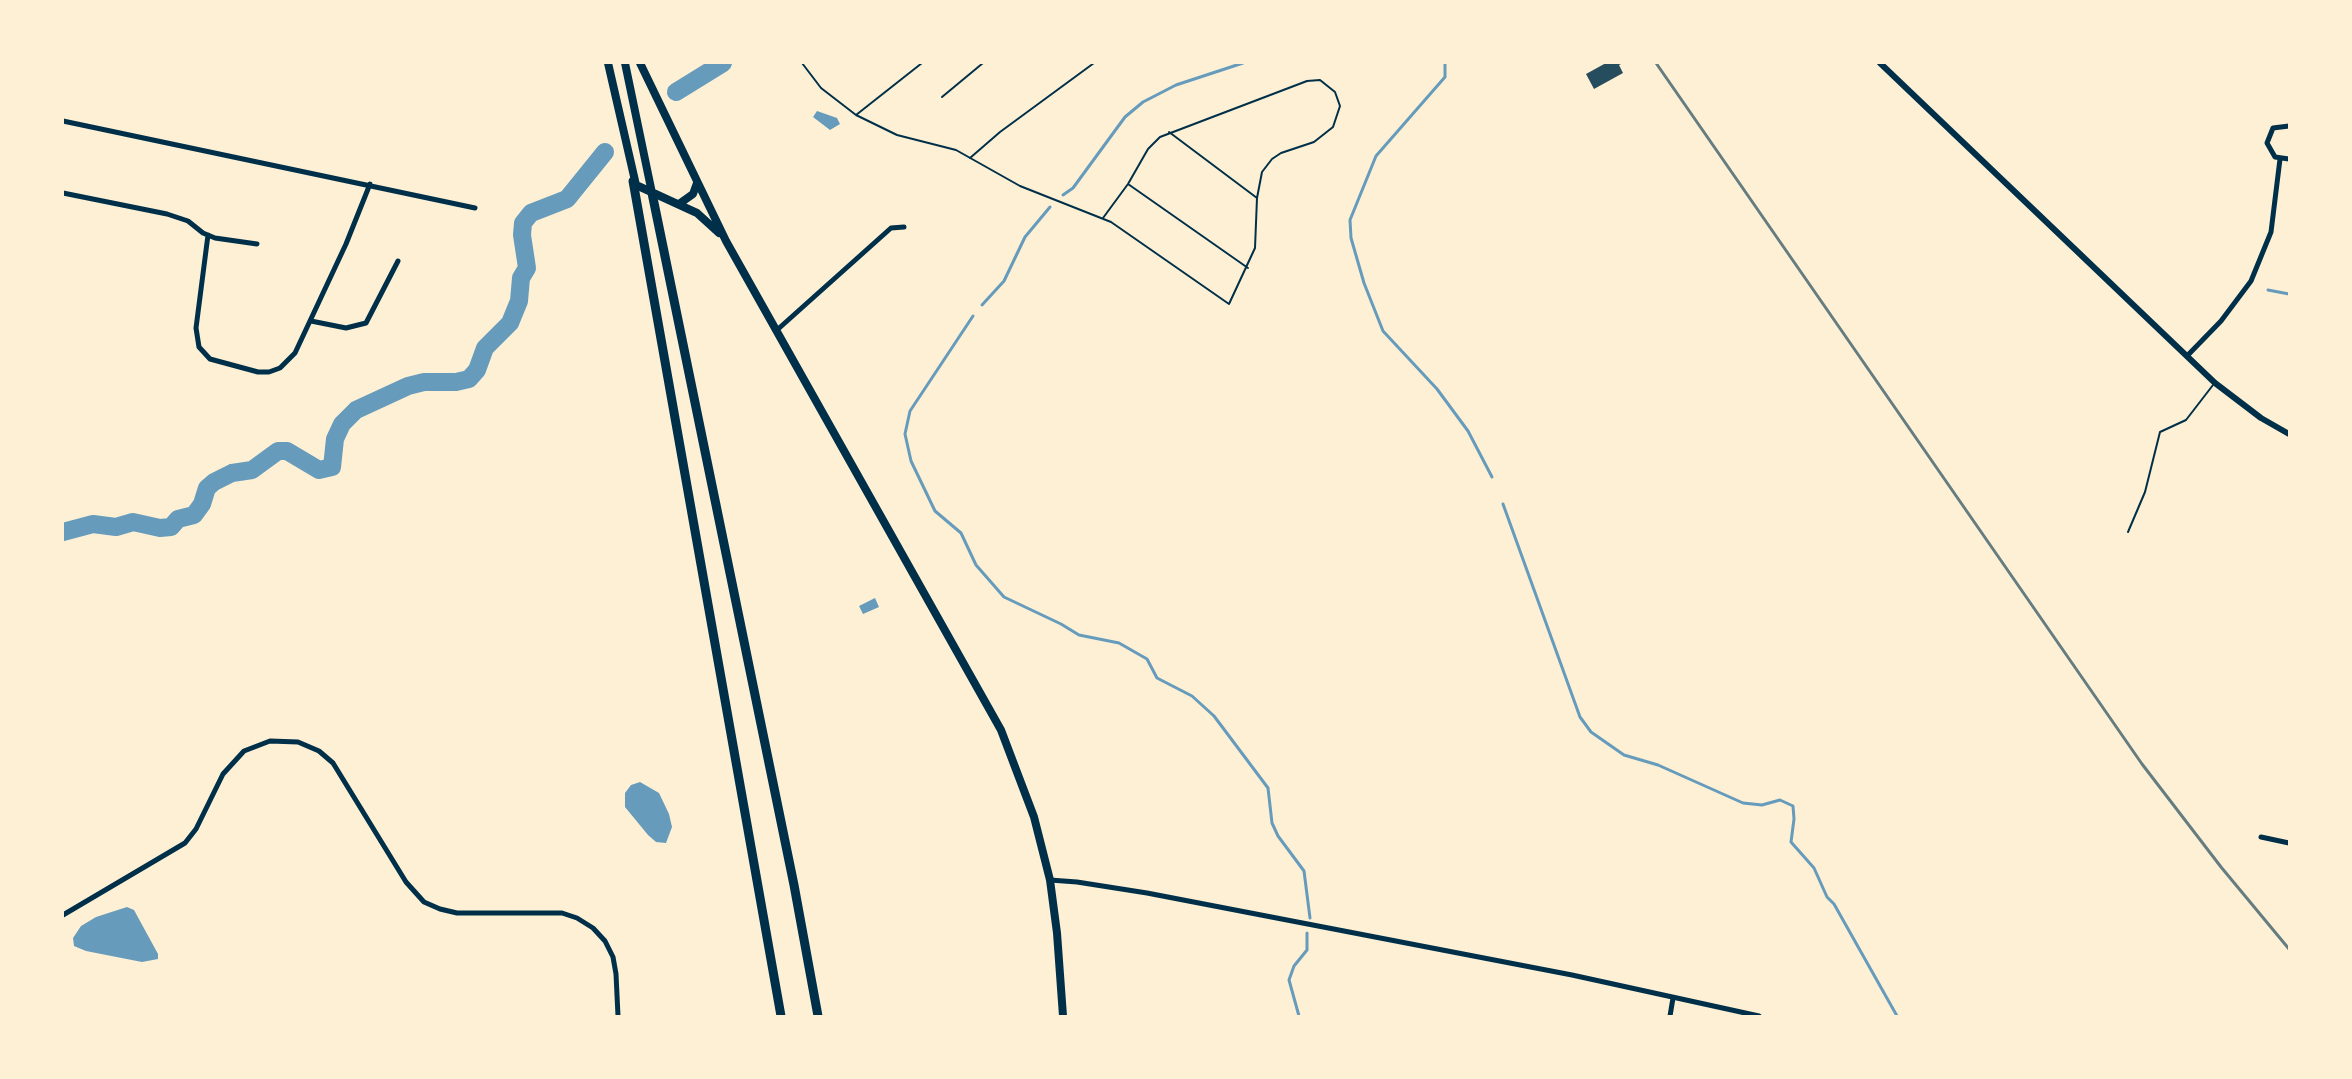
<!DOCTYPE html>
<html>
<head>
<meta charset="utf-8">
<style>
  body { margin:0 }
  #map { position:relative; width:2352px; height:1079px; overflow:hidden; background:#fdf0d5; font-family:"IBM Plex Serif",serif }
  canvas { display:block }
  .frame { position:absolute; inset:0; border:64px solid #fdf0d5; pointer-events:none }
</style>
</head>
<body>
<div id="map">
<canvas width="2352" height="1079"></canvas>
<div class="frame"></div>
</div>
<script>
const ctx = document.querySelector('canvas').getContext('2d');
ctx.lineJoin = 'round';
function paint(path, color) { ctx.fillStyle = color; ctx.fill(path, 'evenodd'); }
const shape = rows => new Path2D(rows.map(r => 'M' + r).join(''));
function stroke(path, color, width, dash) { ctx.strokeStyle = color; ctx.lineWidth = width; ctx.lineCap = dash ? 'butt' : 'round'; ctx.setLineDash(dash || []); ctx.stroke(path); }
const water = shape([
  [817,111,837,118,840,124,830,130,813,117],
  [875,598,879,607,863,614,859,606],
  [640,782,659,793,669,814,672,827,666,843,656,842,648,835,625,807,625,793,631,785],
  [127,907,134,910,158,954,158,959,142,962,86,951,74,946,73,938,81,926,96,917]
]);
const stream = shape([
  [1445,63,1445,77,1376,156,1350,220,1351,238,1364,283,1383,331,1437,389,1468,431,1492,477],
  [1063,195,1073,188,1125,117,1143,102,1176,85,1243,63],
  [2268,290,2289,294],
  [982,305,1004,281,1025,237,1050,207],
  [973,316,910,411,905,434,911,461,935,511,961,533,976,565,1004,597,1061,624,1079,635,1119,643,1147,659,1157,678,1192,696,1214,716,1268,788,1272,823,1278,836,1304,871,1310,918],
  [1503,504,1580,717,1591,732,1624,755,1658,765,1743,803,1762,805,1780,800,1793,806,1794,819,1791,842,1814,868,1827,897,1834,904,1897,1016],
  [1299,1016,1289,980,1294,966,1307,950,1307,933]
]);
const river = shape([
  [676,92,723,63],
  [63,532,93,524,116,527,133,522,160,528,171,527,178,519,194,515,202,504,207,488,214,482,232,473,252,470,278,451,287,451,319,470,332,467,335,439,342,424,356,410,408,386,424,382,456,382,469,379,477,370,485,348,510,323,519,301,521,278,527,268,522,235,523,223,531,213,567,199,605,152]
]);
const building = shape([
  [1606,63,1623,63,1619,65,1623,73,1594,89,1586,74]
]);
const service = shape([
  [802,63,821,88,856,115,897,135,956,150,1020,186,1111,222,1229,304,1255,248,1257,198,1262,172,1272,159,1281,153,1314,142,1333,127,1340,106,1335,92,1320,80,1307,81,1160,137,1148,149,1128,184,1103,218],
  [942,97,983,63],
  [856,115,922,63],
  [1169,132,1257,198],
  [970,158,1000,132,1094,63],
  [1128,184,1248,268],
  [2128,532,2145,492,2160,432,2186,420,2213,385]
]);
const minor = shape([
  [63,121,475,208],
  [2289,126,2273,128,2267,143,2275,157,2289,159],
  [63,193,167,214,188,221,203,233,215,238,257,244],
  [208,235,196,328,199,347,210,359,258,372,269,372,280,368,295,353,346,244,370,184],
  [311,321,346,328,366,323,398,261],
  [777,330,891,228,904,227],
  [2187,356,2221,321,2251,281,2271,232,2280,159],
  [2261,837,2289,843],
  [1050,880,1077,882,1147,893,1572,975,1759,1016],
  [63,915,185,843,196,829,223,774,244,751,270,741,298,742,319,751,333,763,406,882,424,902,440,909,457,913,562,913,577,918,593,928,605,941,613,957,616,974,618,1016],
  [1670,1016,1673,998]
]);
const tertiary = shape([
  [1880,63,2215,383,2261,418,2289,434]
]);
const primary = shape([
  [608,63,636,185,697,213,719,233],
  [625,63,652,193],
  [640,63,726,241,1001,730,1034,817,1050,880,1057,933,1063,1016],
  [679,204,693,194,697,183]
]);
const motorway = shape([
  [633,181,781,1016],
  [652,193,794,885,818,1016]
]);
const rail = shape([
  [1656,63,2142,764,2221,867,2289,949]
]);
paint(water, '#669bbc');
stroke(stream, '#669bbc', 3);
stroke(river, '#669bbc', 18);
paint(building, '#264d5e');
stroke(service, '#003049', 2);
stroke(minor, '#003049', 5);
stroke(tertiary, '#003049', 6);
stroke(primary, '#003049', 8);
stroke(motorway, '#003049', 9);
stroke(rail, '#657d81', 3);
</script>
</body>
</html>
